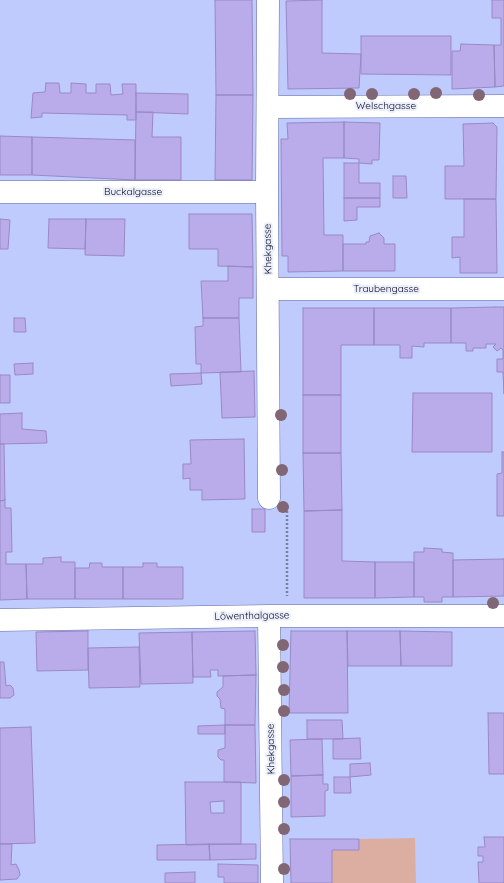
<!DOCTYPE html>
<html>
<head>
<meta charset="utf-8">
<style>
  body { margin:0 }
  canvas { display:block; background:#c0cbfd }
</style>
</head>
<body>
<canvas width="504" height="883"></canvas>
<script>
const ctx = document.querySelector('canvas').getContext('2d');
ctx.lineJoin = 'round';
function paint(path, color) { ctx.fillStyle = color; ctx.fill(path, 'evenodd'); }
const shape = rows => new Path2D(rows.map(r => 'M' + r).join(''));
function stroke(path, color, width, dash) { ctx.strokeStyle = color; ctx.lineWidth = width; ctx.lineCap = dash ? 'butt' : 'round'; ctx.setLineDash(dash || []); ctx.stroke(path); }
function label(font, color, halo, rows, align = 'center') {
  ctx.font = font + ' Quicksand,sans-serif'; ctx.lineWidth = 4; ctx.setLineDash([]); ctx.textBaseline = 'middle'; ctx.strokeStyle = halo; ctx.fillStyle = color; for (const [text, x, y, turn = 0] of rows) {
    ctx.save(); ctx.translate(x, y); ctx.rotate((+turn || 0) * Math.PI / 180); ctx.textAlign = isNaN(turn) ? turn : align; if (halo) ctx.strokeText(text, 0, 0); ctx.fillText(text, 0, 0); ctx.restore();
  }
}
const green = shape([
  [415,838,416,883,332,883,332,850,359,850,359,839]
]);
const building = shape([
  [215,0,252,0,253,95,216,95,215,0],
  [322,0,322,53,361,54,359,88,288,89,286,1,322,0],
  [492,0,504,0,504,86,495,87,494,45,501,45,501,18,492,18,492,0],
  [361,36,451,36,451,75,361,74,361,36],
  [461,44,494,45,495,87,452,89,452,51,460,51,461,44],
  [46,83,59,83,60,93,71,93,71,83,86,84,86,93,96,93,96,84,110,84,111,95,123,94,122,84,136,84,136,120,127,120,127,115,42,113,42,117,31,118,33,93,45,92,46,83],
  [136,93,188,94,188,114,136,112,136,93],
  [216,95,253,95,252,180,215,180,216,95],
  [136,112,153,112,152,137,181,137,181,180,135,180,136,112],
  [344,122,344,158,323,158,324,235,343,235,343,271,288,272,288,256,282,256,281,139,288,139,287,123,344,122],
  [344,122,380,123,379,160,372,160,372,164,359,163,359,159,344,158,344,122],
  [493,123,497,127,496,199,445,199,445,166,464,166,463,124,493,123],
  [0,136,32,137,32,175,0,175,0,136],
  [32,137,135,140,135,180,32,175,32,137],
  [344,163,359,163,359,183,380,183,380,198,344,198,344,163],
  [393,176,406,176,407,198,393,198,393,176],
  [344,198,380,198,380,207,357,207,357,220,344,221,344,198],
  [464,199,496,199,497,273,460,273,460,257,452,258,452,237,464,237,464,199],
  [189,214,252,214,253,267,218,266,218,249,189,249,189,214],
  [0,219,10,220,8,249,0,249,0,219],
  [49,219,86,219,85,249,48,248,49,219],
  [86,219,125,219,124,256,85,255,86,219],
  [379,233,384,238,384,244,395,244,395,271,343,271,343,244,366,244,366,242,369,242,370,236,379,233],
  [228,266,253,267,253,298,239,298,239,318,203,318,201,281,228,281,228,266],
  [495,307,504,307,504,394,503,372,497,372,497,359,503,359,503,350,501,348,497,351,493,347,496,344,486,344,486,348,473,348,473,351,466,351,466,343,451,343,451,308,495,307],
  [303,308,374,308,374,345,341,345,341,395,303,395,303,308],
  [374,308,451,308,451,343,424,343,424,347,412,346,412,358,400,358,400,345,374,345,374,308],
  [14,318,25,318,26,332,14,332,14,318],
  [203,318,239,318,241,372,201,373,201,364,196,364,195,327,203,326,203,318],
  [33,363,33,374,15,375,14,364,33,363],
  [254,371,255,417,222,418,220,372,254,371],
  [201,373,202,384,171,386,170,374,201,373],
  [0,375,10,375,10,403,0,403,0,375],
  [413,393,492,393,492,452,412,452,413,393],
  [303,395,341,395,341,453,303,453,303,395],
  [22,413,22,429,46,431,47,443,0,444,0,414,22,413],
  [244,439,245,499,202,500,202,490,190,490,190,478,183,479,183,464,191,464,190,440,244,439],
  [0,444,4,444,5,500,0,501,0,444],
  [502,452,504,452,504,516,497,516,497,474,502,473,502,452],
  [303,453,341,453,342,510,304,511,303,453],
  [5,500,5,508,11,508,12,552,6,552,6,564,26,564,27,599,0,600,0,501,5,500],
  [252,509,265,509,265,532,252,532,252,509],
  [342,510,342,561,375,562,375,598,304,598,304,511,342,510],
  [424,548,442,549,442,552,453,553,453,597,442,597,442,602,424,602,424,597,414,597,414,552,424,552,424,548],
  [61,557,61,562,75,562,75,599,27,599,26,564,43,564,43,558,61,557],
  [504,559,504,596,453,597,453,560,504,559],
  [375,562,414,562,414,597,375,598,375,562],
  [90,563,102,563,102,567,123,567,123,599,75,599,75,568,89,568,90,563],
  [143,563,157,563,157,567,183,567,183,599,123,599,123,567,143,567,143,563],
  [88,631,88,670,37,671,36,632,88,631],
  [255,631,256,675,218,676,218,670,210,670,211,677,193,677,192,632,255,631],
  [291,631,347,631,348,713,289,713,291,631],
  [347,631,400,631,401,666,348,666,347,631],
  [400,631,452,632,452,666,401,666,400,631],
  [192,632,193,683,141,684,139,633,192,632],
  [139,647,140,687,89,688,88,648,139,647],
  [0,662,4,662,6,686,10,685,13,688,14,695,10,698,0,698,0,662],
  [256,675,255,725,225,725,225,709,221,708,220,699,217,696,217,692,223,687,223,676,256,675],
  [488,713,504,713,504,774,489,774,488,713],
  [307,720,342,720,343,739,307,739,307,720],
  [225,725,225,734,198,734,198,726,225,725],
  [225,725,255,725,256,783,224,782,224,760,221,760,218,757,218,750,225,748,225,725],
  [31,727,35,843,0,844,0,728,31,727],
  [360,738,361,759,333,759,333,739,360,738],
  [322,739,323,775,291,776,290,740,322,739],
  [370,763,371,775,350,777,350,764,370,763],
  [323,775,323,784,328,784,328,790,325,791,325,816,291,817,291,776,323,775],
  [334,777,350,777,351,793,334,793,334,777],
  [185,782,241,782,241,844,186,845,185,782],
  [224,801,224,813,211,813,210,802,224,801],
  [484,837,504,837,504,883,479,883,478,862,483,862,483,856,478,856,478,847,485,847,484,837],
  [290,839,359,839,359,850,332,850,332,883,291,883,290,839],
  [0,844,12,844,11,865,16,864,19,870,20,875,17,879,0,880,0,844],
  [209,844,210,860,157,860,157,845,209,844],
  [209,844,256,844,256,859,210,860,209,844],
  [218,864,258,865,258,883,224,883,224,877,218,877,218,864],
  [195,872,195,883,165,883,165,873,195,872]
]);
const path = shape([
  [287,511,287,596]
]);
const minor = shape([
  [268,0,267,192,269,498],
  [268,107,504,106],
  [0,192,267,192],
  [269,289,504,289],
  [269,616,272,883],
  [0,620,269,616,504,616]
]);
const trees = [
  [436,93],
  [350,94],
  [372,94],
  [414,94],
  [479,95],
  [281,415],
  [282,470],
  [283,507],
  [493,603],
  [283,645],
  [283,667],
  [284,690],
  [284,711],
  [284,780],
  [284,802],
  [284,829],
  [284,869]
];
const streetNames = [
  ["Welschgasse",386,106],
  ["Buckalgasse",133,192],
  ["Khekgasse",268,249,-91],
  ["Traubengasse",386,289],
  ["Löwenthalgasse",252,616,-1],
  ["Khekgasse",271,749,-91]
];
paint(green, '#dcaea1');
paint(building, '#baabea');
stroke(building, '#9889c5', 1);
stroke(minor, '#606aa2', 23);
stroke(path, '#7880a7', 2.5, [2, 2]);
stroke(minor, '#fff', 22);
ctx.fillStyle = '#816675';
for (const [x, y] of trees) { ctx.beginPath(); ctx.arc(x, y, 6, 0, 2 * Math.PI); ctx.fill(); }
label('10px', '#07091e', '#ebeefb', streetNames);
</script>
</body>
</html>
